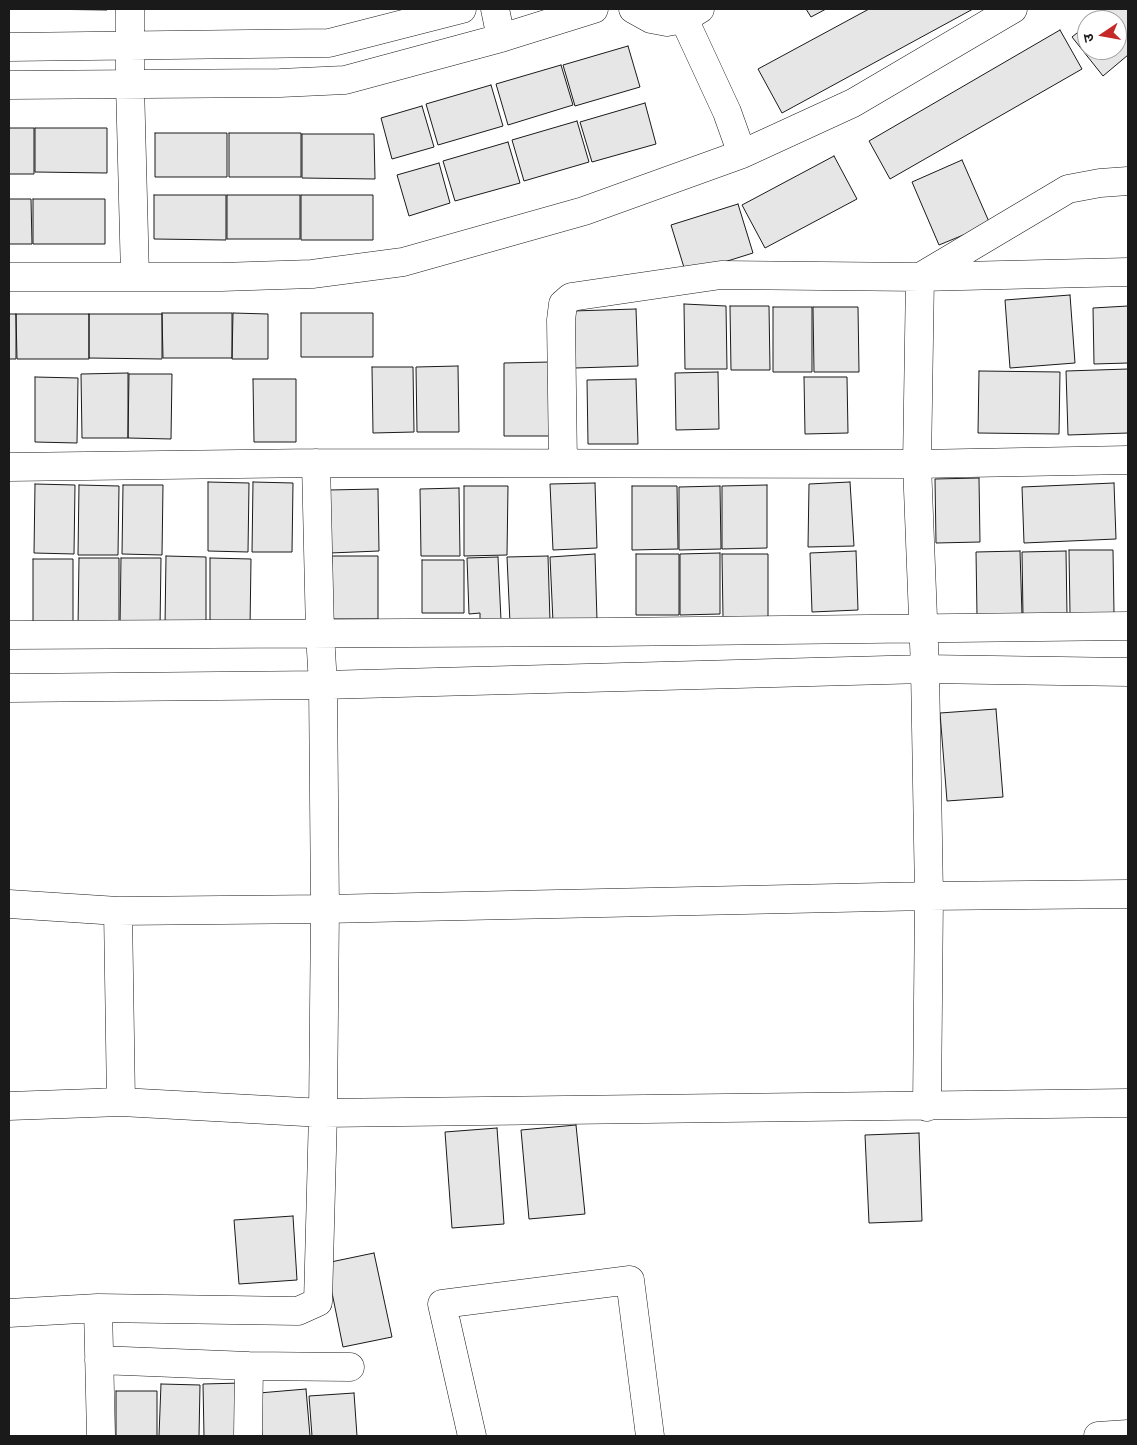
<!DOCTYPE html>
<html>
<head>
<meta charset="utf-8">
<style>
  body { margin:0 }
  #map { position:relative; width:1137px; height:1445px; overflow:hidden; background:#fff; font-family:Commissioner,"Noto Sans Devanagari",sans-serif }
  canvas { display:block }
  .frame { position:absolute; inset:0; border:10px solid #1a1a1a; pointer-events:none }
  .north { position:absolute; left:1077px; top:10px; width:50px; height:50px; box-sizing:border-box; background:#fff; border:1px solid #a3a3a3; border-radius:50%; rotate:258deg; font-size:14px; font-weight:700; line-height:20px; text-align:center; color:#1a1a1a }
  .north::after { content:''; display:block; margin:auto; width:18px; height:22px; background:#c62828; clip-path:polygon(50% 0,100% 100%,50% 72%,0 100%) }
</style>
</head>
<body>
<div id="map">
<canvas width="1137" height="1445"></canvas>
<div class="frame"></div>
<div class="north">उ</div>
</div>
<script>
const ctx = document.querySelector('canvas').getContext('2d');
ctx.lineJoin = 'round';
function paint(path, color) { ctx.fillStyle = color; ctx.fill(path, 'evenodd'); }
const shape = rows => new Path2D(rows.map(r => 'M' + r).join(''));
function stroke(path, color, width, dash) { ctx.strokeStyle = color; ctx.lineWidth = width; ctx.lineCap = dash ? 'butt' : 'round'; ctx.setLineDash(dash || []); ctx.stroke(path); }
const building = shape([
  [34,9,107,9,107,10,34,9],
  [806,9,826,9,811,17,806,9],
  [869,9,973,9,782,113,758,69,869,9],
  [1106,9,1128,9,1128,55,1103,76,1072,37,1087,25,1087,50,1117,50,1117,20,1093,20,1106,9],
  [1060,30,1082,69,890,179,869,141,1060,30],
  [628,46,640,87,575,106,563,65,628,46],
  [561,65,573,105,508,125,496,84,561,65],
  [491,85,503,126,438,145,426,104,491,85],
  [645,103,656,144,592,162,580,122,645,103],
  [422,106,434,147,392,159,381,118,422,106],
  [577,121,589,162,524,181,512,140,577,121],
  [9,128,34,128,34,174,9,174,9,128],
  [35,128,107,128,107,173,35,172,35,128],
  [155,133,227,133,227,177,155,177,155,133],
  [229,133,301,133,301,177,229,177,229,133],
  [302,134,374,134,375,179,302,178,302,134],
  [508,142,520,183,455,201,443,161,508,142],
  [834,156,857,199,765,248,742,205,834,156],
  [962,160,990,224,939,245,912,182,962,160],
  [439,163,450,203,409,216,397,175,439,163],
  [154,195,226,195,226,240,154,239,154,195],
  [227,195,300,195,300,239,227,239,227,195],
  [301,195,373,195,373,240,301,240,301,195],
  [9,199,31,199,32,244,9,244,9,199],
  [33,199,105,199,105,244,33,244,33,199],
  [738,204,753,253,686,274,671,225,738,204],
  [1070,295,1075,363,1010,368,1005,300,1070,295],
  [684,304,726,306,727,369,685,369,684,304],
  [730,306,769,306,770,370,731,370,730,306],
  [1128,306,1128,363,1094,364,1093,308,1128,306],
  [773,307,812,307,812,372,773,372,773,307],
  [813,307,858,307,859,372,814,372,813,307],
  [636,309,638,366,575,368,573,311,636,309],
  [162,313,232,313,232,358,163,358,162,313],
  [233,313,268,314,268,359,232,359,233,313],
  [301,313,373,313,373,357,301,357,301,313],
  [9,314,16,314,16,359,9,359,9,314],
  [16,314,89,314,89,359,17,359,16,314],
  [89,314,162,314,162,359,89,358,89,314],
  [551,362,552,436,504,436,504,363,551,362],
  [458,366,459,432,417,432,416,367,458,366],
  [372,367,413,367,414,432,373,433,372,367],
  [1128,369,1128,433,1068,435,1066,371,1128,369],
  [979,371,1060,372,1059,434,978,433,979,371],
  [718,372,719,429,676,430,675,373,718,372],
  [128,373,128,438,82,438,81,374,128,373],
  [129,374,172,374,171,439,128,438,129,374],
  [35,377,78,378,77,443,35,442,35,377],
  [804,377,847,377,848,433,805,434,804,377],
  [253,379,296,379,296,442,254,442,253,379],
  [636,379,638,444,588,444,587,380,636,379],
  [979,478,980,542,936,543,935,479,979,478],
  [208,482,249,483,248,552,208,551,208,482],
  [253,482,293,483,292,552,252,552,253,482],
  [850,482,854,546,808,547,809,484,850,482],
  [595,483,597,548,553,550,550,484,595,483],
  [1114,483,1116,539,1024,543,1022,487,1114,483],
  [35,484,75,485,74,554,34,553,35,484],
  [79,485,119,486,118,555,78,555,79,485],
  [123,485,163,485,162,555,122,554,123,485],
  [767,485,767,548,722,549,722,486,767,485],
  [464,486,508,486,507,555,464,556,464,486],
  [632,486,677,486,678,549,632,550,632,486],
  [720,486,721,549,679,550,679,487,720,486],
  [459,488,460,556,421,556,420,489,459,488],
  [378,489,379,551,330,553,328,490,378,489],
  [1069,550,1113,550,1114,613,1070,614,1069,550],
  [856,551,858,610,812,612,810,553,856,551],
  [1020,551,1022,615,977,616,976,552,1020,551],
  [1066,551,1067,615,1023,616,1022,552,1066,551],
  [720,553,720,614,680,615,680,554,720,553],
  [595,554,597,620,553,622,550,557,595,554],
  [636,554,679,554,679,615,636,615,636,554],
  [722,554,768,554,768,617,723,617,722,554],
  [166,556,206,557,206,626,165,626,166,556],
  [332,556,378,556,378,619,332,619,332,556],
  [548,556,550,621,510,623,507,557,548,556],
  [498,557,501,620,480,621,480,613,469,614,467,558,498,557],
  [79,558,119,558,119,627,78,627,79,558],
  [121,558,161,558,160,628,120,627,121,558],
  [210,558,251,559,250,628,210,628,210,558],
  [33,559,73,559,73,628,33,628,33,559],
  [422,560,464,560,464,613,422,613,422,560],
  [996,709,1003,797,947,801,940,713,996,709],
  [576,1125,585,1214,529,1219,521,1130,576,1125],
  [497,1128,504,1224,452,1228,445,1132,497,1128],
  [919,1133,922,1221,869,1223,865,1135,919,1133],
  [293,1216,297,1280,239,1284,234,1220,293,1216],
  [374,1253,392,1337,343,1347,326,1263,374,1253],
  [242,1383,242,1436,204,1436,203,1384,242,1383],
  [161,1384,200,1385,199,1436,159,1436,161,1384],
  [306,1389,310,1436,262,1436,259,1393,306,1389],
  [116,1391,157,1391,157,1436,116,1436,116,1391],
  [354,1393,357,1436,312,1436,309,1396,354,1393]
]);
const minor = shape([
  [130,9,130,84,135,276],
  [495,9,501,38],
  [633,9,651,19,667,22,684,19,700,9],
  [684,19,727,112,742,154],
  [9,47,329,43,462,9],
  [9,85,280,83,345,80,501,38,594,9],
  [9,277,221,277,312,274,403,262,584,211,742,154,853,103,1013,9],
  [563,463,561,320,563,304,571,297,721,275,920,277,1068,189,1100,183,1128,181],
  [9,467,316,463,917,464,1128,460],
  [9,635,609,632,1128,626],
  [9,688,323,685,925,669,1128,672],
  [9,904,118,911,325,909,929,896,1128,894],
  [118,911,121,1102],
  [9,1106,121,1102,323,1113,1128,1103],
  [927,1107,929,896,925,669,917,464,920,277,1128,272],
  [98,1308,101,1436],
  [9,1313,98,1308,298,1311,318,1302,323,1113,325,909,323,685,320,633,316,463],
  [99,1360,249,1366,350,1367],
  [248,1436,249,1366],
  [472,1436,442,1304,630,1280,650,1436],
  [1098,1436,1128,1434]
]);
paint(building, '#e6e6e6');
stroke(building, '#1a1a1a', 1);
stroke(minor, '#1a1a1a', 29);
stroke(minor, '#fff', 28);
</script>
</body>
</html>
